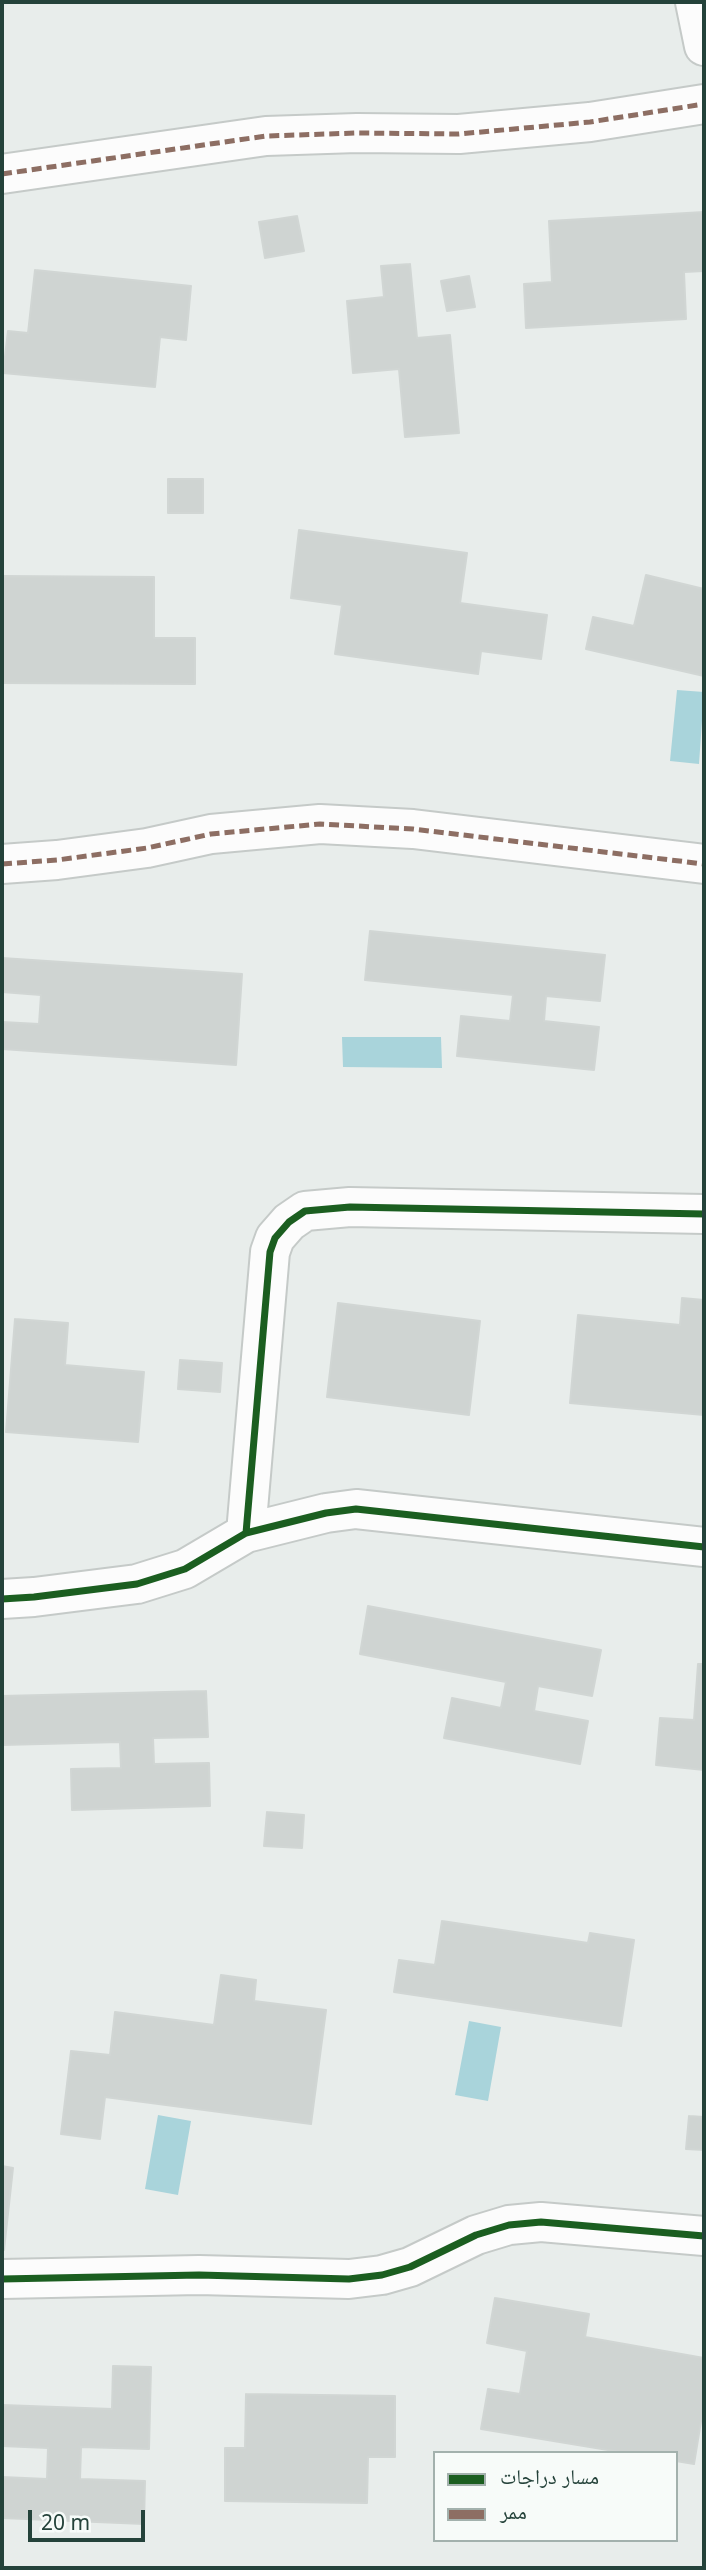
<!DOCTYPE html>
<html>
<head>
<meta charset="utf-8">
<style>
  body { margin:0 }
  #map { position:relative; width:706px; height:2570px; overflow:hidden; background:#e8edeb; font-family:"Noto Sans","Noto Naskh Arabic",sans-serif }
  canvas { display:block }
  .frame { position:absolute; inset:0; border:4px solid #24423a; pointer-events:none }
  .legend { position:absolute; left:433px; top:2451px; width:245px; height:91px; box-sizing:border-box; background:#f7fbf9; border:2px solid #a3b1ad; margin:0; padding:9px 12px; list-style:none; font-size:21px; color:#24423a }
  .legend li { display:flex; align-items:center; gap:14px; height:35px }
  .legend b { width:35px; border:2px solid #a3b1ad }
  .scale { position:absolute; left:28px; top:2510px; width:117px; height:32px; box-sizing:border-box; border:4px solid #24423a; border-top:0; padding-left:9px; font-size:21px; line-height:24px; white-space:nowrap; color:#24423a; -webkit-text-stroke:5px #f7fbf9; paint-order:stroke }
</style>
</head>
<body>
<div id="map">
<canvas width="706" height="2570"></canvas>
<div class="frame"></div>
<ul class="legend">
<li><b style="height:9px;background:#1b5e20"></b>مسار دراجات</li>
<li><b style="height:9px;background:#8d6e63"></b>ممر</li>
</ul>
<div class="scale">20 m</div>
</div>
<script>
const ctx = document.querySelector('canvas').getContext('2d');
ctx.lineJoin = 'round';
function paint(path, color) { ctx.fillStyle = color; ctx.fill(path, 'evenodd'); }
const shape = rows => new Path2D(rows.map(r => 'M' + r).join(''));
function stroke(path, color, width, dash) { ctx.strokeStyle = color; ctx.lineWidth = width; ctx.lineCap = dash ? 'butt' : 'round'; ctx.setLineDash(dash || []); ctx.stroke(path); }
const water = shape([
  [677,690,704,692,699,764,670,761],
  [342,1037,441,1037,442,1068,343,1067],
  [469,2021,501,2027,488,2101,455,2095],
  [158,2115,191,2121,178,2195,145,2189]
]);
const building = shape([
  [704,212,704,271,684,272,686,319,526,328,524,284,552,282,549,221,704,212],
  [297,216,304,251,265,258,259,222,297,216],
  [410,264,417,338,450,335,459,433,405,437,399,369,353,373,347,301,384,297,381,266,410,264],
  [35,270,191,286,186,340,160,337,155,387,3,373,8,331,28,333,35,270],
  [469,276,475,307,447,311,441,281,469,276],
  [168,479,203,479,203,513,168,513,168,479],
  [299,530,467,553,460,603,547,615,541,659,481,651,478,674,335,654,342,605,291,598,299,530],
  [646,575,704,589,704,676,586,649,593,617,634,626,646,575],
  [2,576,154,577,154,638,195,638,195,684,2,683,2,576],
  [370,931,605,955,600,1001,546,996,544,1021,599,1027,594,1070,457,1056,461,1016,510,1021,513,995,365,980,370,931],
  [2,958,242,974,236,1065,2,1049,2,1022,39,1024,41,995,2,992,2,958],
  [682,1298,704,1300,704,1415,570,1403,578,1315,680,1325,682,1298],
  [338,1303,480,1321,469,1415,327,1397,338,1303],
  [15,1319,68,1323,65,1365,144,1372,138,1442,6,1432,15,1319],
  [180,1360,222,1363,220,1392,178,1389,180,1360],
  [368,1606,601,1650,592,1696,538,1686,534,1711,588,1721,580,1764,444,1738,452,1698,501,1708,506,1682,360,1654,368,1606],
  [698,1664,704,1664,704,1770,656,1765,660,1718,694,1720,698,1664],
  [206,1691,208,1737,153,1738,154,1764,209,1763,210,1806,72,1810,71,1769,121,1768,120,1742,2,1745,2,1696,206,1691],
  [267,1812,304,1815,302,1848,264,1846,267,1812],
  [442,1921,588,1943,590,1933,634,1940,621,2026,394,1992,399,1960,435,1965,442,1921],
  [221,1975,256,1980,254,2001,326,2010,311,2124,105,2097,100,2139,61,2134,71,2051,110,2055,115,2012,214,2025,221,1975],
  [689,2116,704,2117,704,2150,686,2149,689,2116],
  [2,2166,13,2168,4,2250,2,2250,2,2166],
  [495,2298,589,2314,585,2337,704,2358,704,2403,694,2464,676,2461,676,2453,626,2453,481,2429,488,2389,520,2394,527,2351,487,2343,495,2298],
  [113,2366,151,2367,149,2449,81,2447,80,2479,145,2481,144,2524,2,2518,2,2477,47,2479,48,2448,2,2446,2,2405,112,2409,113,2366],
  [246,2394,395,2396,395,2457,368,2457,367,2503,225,2501,225,2448,245,2448,246,2394]
]);
const minor = shape([
  [695,2,704,46],
  [2,174,266,136,357,133,459,134,590,122,704,104],
  [2,864,57,860,147,848,211,834,320,824,413,829,704,864],
  [246,1533,270,1252,275,1238,289,1222,305,1211,350,1207,704,1214],
  [2,1599,34,1597,137,1584,185,1569,246,1533,326,1513,356,1509,704,1547],
  [2,2279,199,2275,349,2279,382,2275,410,2267,476,2235,509,2225,541,2222,704,2236]
]);
const quiet = shape([
  [2,174,266,136,357,133,459,134,590,122,704,104],
  [2,864,57,860,147,848,211,834,320,824,413,829,704,864]
]);
const cycleway = shape([
  [246,1533,270,1252,275,1238,289,1222,305,1211,350,1207,704,1214],
  [2,1599,34,1597,137,1584,185,1569,246,1533,326,1513,356,1509,704,1547],
  [2,2279,199,2275,349,2279,382,2275,410,2267,476,2235,509,2225,541,2222,704,2236]
]);
paint(water, '#a9d4db');
paint(building, '#cfd4d2');
stroke(building, '#d1d6d4', 2);
stroke(minor, '#c5cac8', 42);
stroke(minor, '#fcfcfc', 38);
stroke(quiet, '#8d6e63', 5, [10, 5]);
stroke(cycleway, '#1b5e20', 7);
</script>
</body>
</html>
